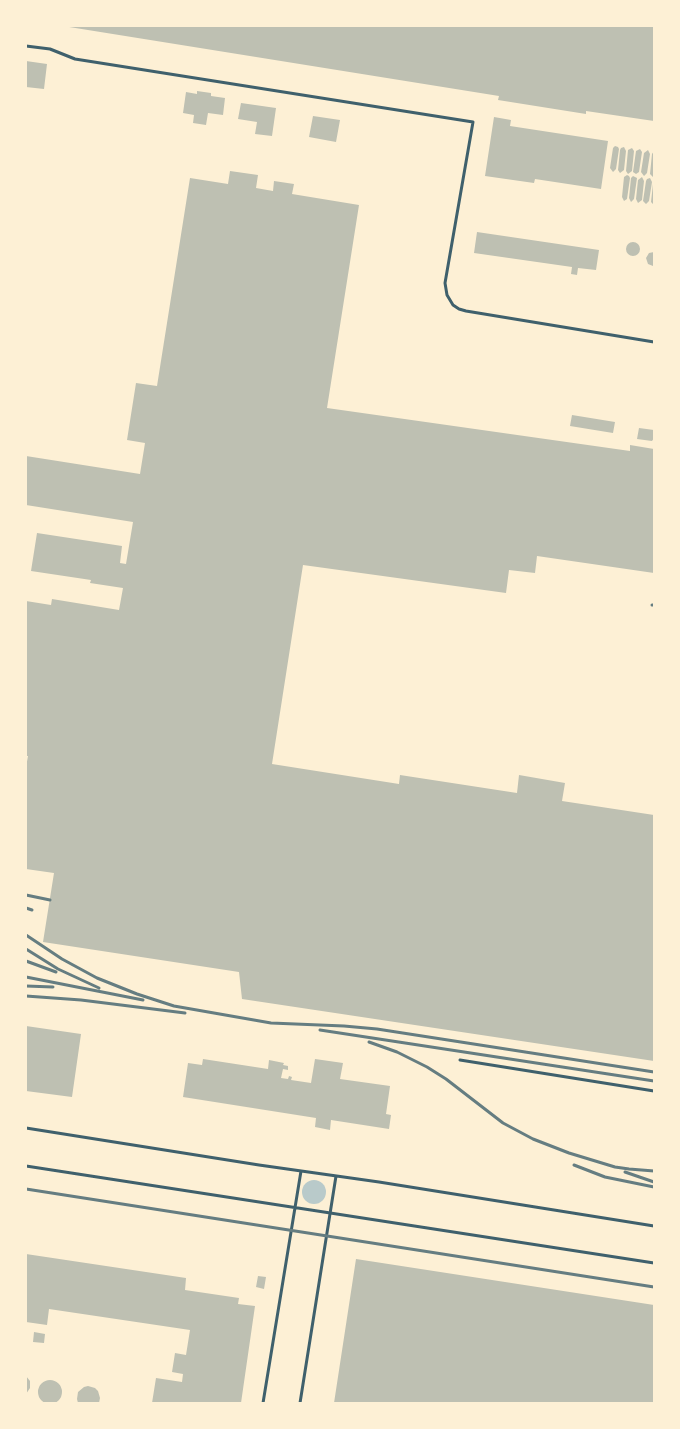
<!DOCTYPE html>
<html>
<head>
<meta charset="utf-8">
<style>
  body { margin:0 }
  #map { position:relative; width:680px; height:1429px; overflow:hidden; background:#fdf0d5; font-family:Rubik,sans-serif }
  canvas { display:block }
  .frame { position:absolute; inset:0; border:27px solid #fdf0d5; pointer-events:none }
</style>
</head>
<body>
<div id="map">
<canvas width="680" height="1429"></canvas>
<div class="frame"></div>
</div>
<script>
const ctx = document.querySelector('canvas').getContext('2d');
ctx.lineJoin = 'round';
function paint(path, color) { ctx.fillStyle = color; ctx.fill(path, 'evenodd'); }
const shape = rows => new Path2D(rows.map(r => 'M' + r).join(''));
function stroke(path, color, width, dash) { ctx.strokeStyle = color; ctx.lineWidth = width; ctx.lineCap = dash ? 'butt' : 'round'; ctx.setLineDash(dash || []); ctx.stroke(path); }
const green = shape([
  '302 1192a12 12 0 1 1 24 0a12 12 0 1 1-24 0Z'
]);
const building = shape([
  [63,26,654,26,654,121,586,111,586,114,498,100,499,96],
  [26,61,47,64,44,89,26,87],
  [197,91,211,93,211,96,225,98,223,115,208,113,206,125,193,123,194,115,183,113,186,92,197,94],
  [241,103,276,108,272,136,255,134,257,122,238,119],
  [313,116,340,120,336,142,309,137],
  [494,117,511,120,510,126,608,141,601,189,535,179,534,183,485,176],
  [615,146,618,147,619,149,616,169,613,172,610,168,613,148],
  [624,147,626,151,624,170,620,173,618,170,620,150,621,148],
  [632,148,634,151,632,171,628,174,626,171,628,150],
  [640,149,642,152,639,172,636,174,633,172,636,151],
  [648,150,650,154,647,173,644,176,641,172,644,153],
  [654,151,654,177,653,177,650,174,652,154],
  [230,171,258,175,256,188,273,191,274,181,294,184,292,194,359,205,327,408,630,451,630,445,654,449,654,573,537,556,535,573,509,570,506,593,303,565,272,764,399,784,400,775,517,793,519,775,565,783,562,801,654,815,654,1061,242,999,239,972,43,942,54,873,26,869,26,767,28,756,26,756,26,601,51,605,52,599,119,610,123,588,90,583,91,580,31,571,37,533,122,546,120,563,126,564,133,522,26,505,26,456,140,474,145,443,127,440,136,383,157,386,190,178,228,184],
  [627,175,629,176,630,178,627,199,624,201,622,197,624,177],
  [633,176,637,178,634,199,631,202,629,198,631,178],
  [642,177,644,181,642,200,638,203,636,199,638,180],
  [650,178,652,182,649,201,646,204,643,201,646,181,647,179],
  [653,184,654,184,654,205,651,202],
  [477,232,599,250,596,270,578,268,577,275,571,274,572,267,474,253],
  '626 249a7 7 0 1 1 14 0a7 7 0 1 1-14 0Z',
  [654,252,654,266,653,266,648,264,646,258,649,253],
  [572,415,615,422,613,433,570,426],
  [639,428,654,430,654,438,652,441,637,439],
  [26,1026,81,1034,72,1097,26,1091],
  [203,1059,268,1069,269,1060,284,1063,283,1065,288,1066,288,1070,283,1069,281,1078,288,1079,289,1076,292,1077,291,1080,311,1083,315,1059,343,1063,340,1079,390,1086,386,1114,391,1115,389,1129,331,1120,330,1130,315,1127,316,1118,183,1097,188,1063,202,1065],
  [26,1254,186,1278,185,1290,239,1298,238,1304,255,1306,241,1403,152,1403,156,1378,182,1382,183,1374,172,1372,175,1353,186,1355,190,1330,49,1309,47,1325,26,1322],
  [356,1259,654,1305,654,1403,334,1403],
  [258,1276,266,1277,264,1289,256,1287],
  [34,1332,45,1334,44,1343,33,1342],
  [26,1376,30,1381,30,1388,26,1394],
  '38 1392a12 12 0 1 1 24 0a12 12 0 1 1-24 0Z',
  [88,1386,95,1388,98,1391,100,1398,99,1403,78,1403,77,1399,78,1392,84,1387]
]);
const service = shape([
  [26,46,50,49,75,59,473,122,445,283,447,295,453,305,459,309,466,311,654,342],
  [460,1060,654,1091],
  [26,1128,259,1165,379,1182,654,1226],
  [26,1166,654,1263],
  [263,1403,301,1171],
  [300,1403,336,1176]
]);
const rail = shape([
  [652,605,654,605],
  [26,895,50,900],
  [26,908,32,910],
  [26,935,62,959,97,978,137,994,174,1006,271,1023,344,1026,377,1029,654,1072],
  [26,949,58,969,99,988],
  [26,961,56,972],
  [26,977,143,1000],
  [26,986,53,987],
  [26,996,81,1000,185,1013],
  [320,1030,654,1081],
  [369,1042,397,1052,427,1067,446,1079,503,1123,533,1139,569,1153,615,1167,629,1169,654,1171],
  [574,1165,605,1177,654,1187],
  [625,1172,654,1182],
  [26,1189,654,1287]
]);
paint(green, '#b9caca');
paint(building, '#bec0b2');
stroke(service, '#3f606c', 3);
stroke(rail, '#657d81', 3);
</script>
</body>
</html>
